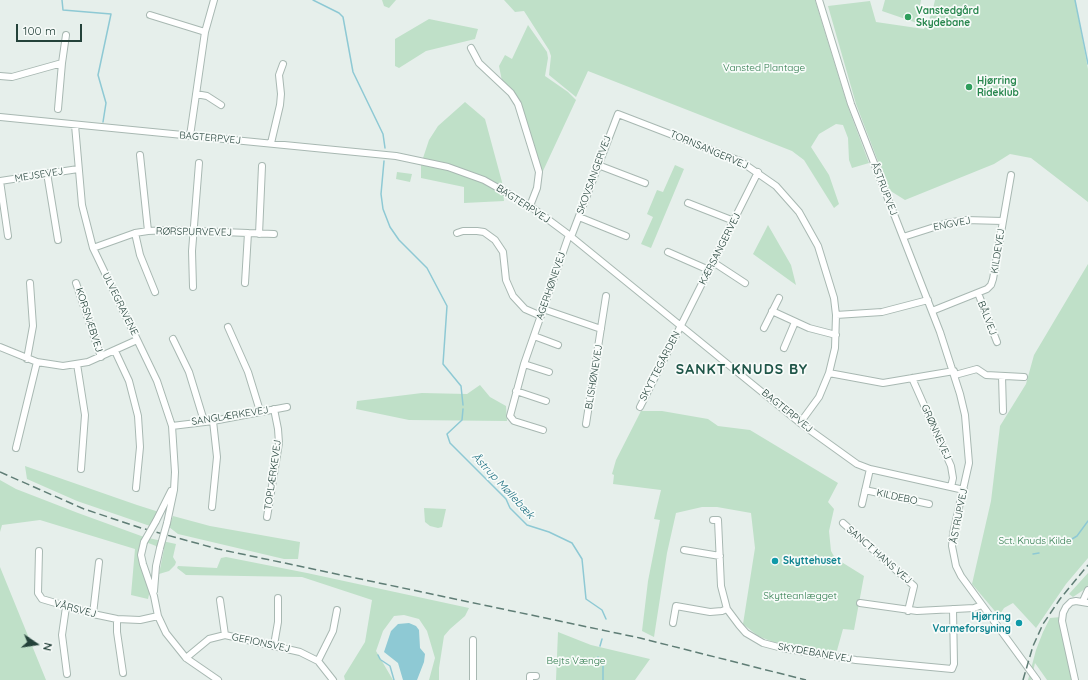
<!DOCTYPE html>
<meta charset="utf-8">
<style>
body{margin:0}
#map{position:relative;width:1088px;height:680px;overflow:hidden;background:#e6efeb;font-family:Quicksand,sans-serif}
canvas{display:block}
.north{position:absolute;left:16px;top:624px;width:40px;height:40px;-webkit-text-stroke:3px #f7fbf9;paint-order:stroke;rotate:103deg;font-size:11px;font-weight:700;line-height:16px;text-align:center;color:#24423a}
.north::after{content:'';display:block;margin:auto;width:14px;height:18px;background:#24423a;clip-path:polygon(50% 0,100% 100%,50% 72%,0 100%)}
.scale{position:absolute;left:16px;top:24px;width:66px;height:18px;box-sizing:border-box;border:2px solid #24423a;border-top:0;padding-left:5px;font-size:12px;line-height:14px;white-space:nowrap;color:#24423a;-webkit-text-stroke:3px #f7fbf9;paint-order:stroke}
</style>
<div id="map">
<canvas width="1088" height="680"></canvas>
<div class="north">N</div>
<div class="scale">100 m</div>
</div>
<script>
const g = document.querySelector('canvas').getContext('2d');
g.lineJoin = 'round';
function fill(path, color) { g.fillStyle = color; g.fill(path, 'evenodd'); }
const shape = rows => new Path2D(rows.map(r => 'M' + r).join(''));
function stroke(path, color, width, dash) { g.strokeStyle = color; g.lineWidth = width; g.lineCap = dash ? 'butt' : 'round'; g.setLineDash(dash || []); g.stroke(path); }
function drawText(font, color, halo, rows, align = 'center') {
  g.font = font + ' Quicksand,sans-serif'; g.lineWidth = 3.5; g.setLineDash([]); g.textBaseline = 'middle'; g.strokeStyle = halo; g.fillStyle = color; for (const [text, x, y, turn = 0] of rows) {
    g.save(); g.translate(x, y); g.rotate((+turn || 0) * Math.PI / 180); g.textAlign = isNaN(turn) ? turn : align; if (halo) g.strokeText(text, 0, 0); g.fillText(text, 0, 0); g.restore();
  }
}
fill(shape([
 [382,0,396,0,389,8,384,6],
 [504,0,815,0,848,107,869,163,852,168,849,160,848,138,843,125,836,124,819,134,811,147,829,175,839,204,834,208,804,160,792,151,588,71,576,97,549,75,551,56,549,50,524,11,515,12],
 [885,0,921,0,917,23,882,11],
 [935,0,1075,0,1088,69,1088,202,1031,158,1010,154,994,164,905,200,889,190,856,104,828,6,870,1,876,22,924,29,932,13],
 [429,19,478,29,475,39,426,51,399,68,395,66,395,39],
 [528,25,547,52,548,58,545,76,568,92,576,100,543,171,540,172,521,104,502,81,499,66,505,55,512,59],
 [465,102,485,119,502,182,504,201,464,203,464,187,421,178,421,164,429,140,438,126],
 [675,165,684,169,651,248,641,244,653,217,647,214,657,190,663,192],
 [397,172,412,174,410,182,396,179],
 [768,225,791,265,796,285,753,254],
 [1088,264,1088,558,1066,584,1036,628,1013,603,1004,608,999,616,972,584,991,501,1000,426,1026,384,1034,355],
 [480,385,490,397,506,406,507,421,409,420,356,409,357,401,422,393,467,394],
 [641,411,662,411,708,419,718,426,750,430,838,483,828,502,834,509,829,531,831,551,835,558,864,576,854,630,843,629,836,654,773,642,758,636,743,624,755,548,751,513,717,507,702,507,676,513,667,553,654,637,642,631,648,581,660,520,654,519,661,490,613,484,614,475,612,474,616,460],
 [25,466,137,505,159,512,150,526,77,501,27,479],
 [0,480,16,489,78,513,144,537,176,544,173,557,176,562,175,565,169,571,159,574,164,549,143,541,140,548,150,590,148,599,131,595,135,549,40,520,2,525,0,532],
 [424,508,446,509,442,527,438,528,430,526,425,522],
 [173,516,210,526,300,542,298,559,284,559,178,534,169,527],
 [226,557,307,573,469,608,465,616,450,629,444,636,439,668,439,680,429,680,435,658,427,631,419,619,404,615,394,616,383,631,376,651,393,680,345,680,344,676,365,642,372,600,302,577,186,575,177,568,178,566,217,568,221,558],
 [0,567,46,680,0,680],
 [1088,573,1088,585,1085,589,1073,597,1069,594],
 [1061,617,1074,680,1047,680,1035,663,1031,680,1028,680,1036,650,1043,632,1050,618],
 [558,632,591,645,650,659,635,680,556,680]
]), '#bfe0c8');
fill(shape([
 [409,623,416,626,419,630,420,648,425,654,424,662,417,680,403,680,398,663,384,652,391,631,398,624]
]), '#8ec9d4');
stroke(shape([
 [62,0,63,10,111,14,98,75,106,103,103,122],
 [313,0,339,13,343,17,353,72,383,134,385,148],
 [1075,0,1088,64],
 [384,161,381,194,383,209,390,227,399,240,427,268,447,306,443,364,461,386,463,405],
 [463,409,462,420,447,434,450,443,506,499,510,508,527,525,549,532,572,543,582,559,586,599,602,610,606,619],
 [1062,545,1077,536,1088,521],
 [1033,554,1039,553],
 [600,646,602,639],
 [378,655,380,659],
 [598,657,597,662,603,663,603,680],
 [381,660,390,666,394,680]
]), '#8ec9d4', 1.5);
const minor = shape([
 [819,0,851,104,940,332,960,394,965,415,969,463,953,534,952,546,956,566,961,576,1037,680],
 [150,15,205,32],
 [471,48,479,63,511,93,518,104,539,172,537,188,530,206],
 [0,76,12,77,62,63,66,35],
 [196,94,207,96,221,105],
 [58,109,62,63],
 [0,117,396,156,448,167,484,180,530,206,569,235,800,423,857,464,870,469,964,490],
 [75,125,82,205,93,248,157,381,172,426,175,472,174,490,167,523],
 [190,136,205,32,214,0],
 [271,143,280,105,281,94,279,75,283,64],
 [140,155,148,231],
 [598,165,645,183],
 [47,173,58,240],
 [0,181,78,169],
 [0,181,8,236],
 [688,203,734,221],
 [579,217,626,236],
 [135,233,140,255,155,292],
 [457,233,463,231,477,231,484,232,495,240,503,252,506,280,513,296,525,309,541,316],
 [259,234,262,166],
 [571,237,618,114,740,161,776,186,799,212,818,246,834,298,836,315,835,348,829,373,819,397,800,423],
 [903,237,947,223,965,220,1003,221],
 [93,248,135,233,148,231,170,230,274,234],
 [668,252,709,270],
 [713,262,745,283],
 [76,283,101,357],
 [245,283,248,233],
 [193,287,192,251,199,163],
 [978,293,997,342],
 [543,309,601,329],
 [772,311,809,328,836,335],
 [932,311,987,289,991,285,993,279,1011,175],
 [836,315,882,312,928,300],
 [228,327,248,372,260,411],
 [764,328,779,298],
 [534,336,558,345],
 [173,339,189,372,204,421],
 [0,347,37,362,63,366,88,362,137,340],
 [784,348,795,322],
 [115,351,129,381,138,416,140,447,136,488],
 [27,359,33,326,30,283],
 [77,364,85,415,81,469],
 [524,364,549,372],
 [829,373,883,383,954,371],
 [955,375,977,369,986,375,1024,377],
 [1002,376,1003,411],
 [912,378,951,466,953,478,951,487],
 [516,391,546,401],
 [640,407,758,172],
 [586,424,606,296],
 [172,426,213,421,287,407],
 [543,430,514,421,510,416,524,364,569,235],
 [16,448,37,362],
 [865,490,929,504],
 [862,504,870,469],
 [212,507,217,457,213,421],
 [267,517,279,443,278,429,274,409],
 [713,520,718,520,721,586,727,609,739,625,746,633,763,643,782,648,856,660,952,669,954,664,953,609],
 [156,521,171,491],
 [843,523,914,586,908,611],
 [144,542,141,555,143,564,154,596,158,616,166,633,186,658,218,680],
 [684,550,720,556],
 [39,551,38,593,42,599,93,614,117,619,140,620,158,616],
 [154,591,156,566,160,548],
 [220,600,225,635],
 [1083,601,1088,590],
 [860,603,917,611,974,608,982,605],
 [66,607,62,635,67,674],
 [93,614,99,562],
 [117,619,117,632,123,673],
 [673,623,676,606,710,612,722,611,727,609],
 [473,640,473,680],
 [274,645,278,622,278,598],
 [186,658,209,639,225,635,300,652,318,661,333,680],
 [318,661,333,631,337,610],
 [530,680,530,676,536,676],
 [1075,680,1062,621,1063,613,1066,607,1071,602,1076,601,1088,603]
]);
stroke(minor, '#a8b8b2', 8);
stroke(minor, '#fff', 6);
stroke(shape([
 [0,472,84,509,141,528,218,549,640,638,806,680],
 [1023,680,1033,646,1043,624,1060,599,1088,565]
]), '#5f7d75', 1.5, [8, 4]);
const minorBridge = shape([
 [144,542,156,521],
 [160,548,167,523]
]);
stroke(minorBridge, '#a8b8b2', 8, []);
stroke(minorBridge, '#fff', 6);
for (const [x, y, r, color] of [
 [908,17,4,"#2e9e5b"],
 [969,87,4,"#2e9e5b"],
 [775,561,4,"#0f9aa8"],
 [1019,623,4,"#0f9aa8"]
]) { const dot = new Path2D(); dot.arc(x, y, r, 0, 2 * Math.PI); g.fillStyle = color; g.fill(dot); stroke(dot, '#f7fbf9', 1.5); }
drawText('bold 10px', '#27864d', '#f7fbf9', [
 ["Vanstedgård",916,11],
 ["Skydebane",916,23],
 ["Hjørring",977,81],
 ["Rideklub",977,93]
], 'left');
drawText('10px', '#2d7a4b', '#f7fbf9', [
 ["Vansted Plantage",764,68],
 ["Sct. Knuds Kilde",1035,541],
 ["Skytteanlægget",800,596],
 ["Bejts Vænge",576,661]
]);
drawText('10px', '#24423a', '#f7fbf9', [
 ["BAGTERPVEJ",210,138,5],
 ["TORNSANGERVEJ",709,150,23],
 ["MEJSEVEJ",39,175,-9],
 ["SKOVSANGERVEJ",594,175,-70],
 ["ÅSTRUPVEJ",884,189,69],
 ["BAGTERPVEJ",523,204,33],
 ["ENGVEJ",952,224,-11],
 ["RØRSPURVEVEJ",194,232,1],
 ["KÆRSANGERVEJ",720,249,-63],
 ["KILDEVEJ",998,251,-81],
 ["AGERHØNEVEJ",551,286,-71],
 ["ULVEGRAVENE",120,304,64],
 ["BÅLVEJ",987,318,69],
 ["KORSNÆBVEJ",89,320,72],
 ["SKYTTEGÅRDEN",660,366,-63],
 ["BLISHØNEVEJ",594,377,-81],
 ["BAGTERPVEJ",787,411,39],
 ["SANGLÆRKEVEJ",230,416,-9],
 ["GRØNNEVEJ",936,432,66],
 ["TOPLÆRKEVEJ",273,475,-82],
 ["KILDEBO",897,497,12],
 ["ÅSTRUPVEJ",959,516,-79],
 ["SANCT HANS VEJ",879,555,41],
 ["VÅRSVEJ",75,609,15],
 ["GEFIONSVEJ",261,643,12],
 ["SKYDEBANEVEJ",815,653,10]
]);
drawText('bold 10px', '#0d838f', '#f7fbf9', [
 ["Skyttehuset",783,561],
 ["Hjørring",1011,617,"right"],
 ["Varmeforsyning",1011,629,"right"]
], 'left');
drawText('italic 11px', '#1c6f80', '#f7fbf9', [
 ["Åstrup Møllebæk",503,486,47]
]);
g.letterSpacing = '1px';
drawText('bold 14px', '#1f5548', '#f7fbf9', [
 ["SANKT KNUDS BY",742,370]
]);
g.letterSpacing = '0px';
</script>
